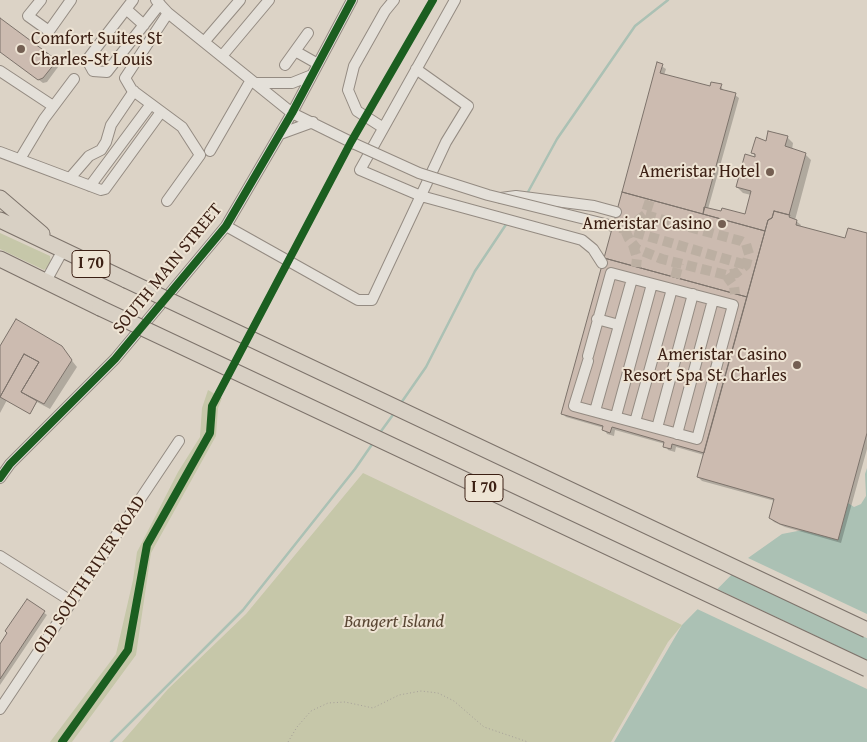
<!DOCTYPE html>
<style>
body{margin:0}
canvas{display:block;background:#dcd3c6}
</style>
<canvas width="867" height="742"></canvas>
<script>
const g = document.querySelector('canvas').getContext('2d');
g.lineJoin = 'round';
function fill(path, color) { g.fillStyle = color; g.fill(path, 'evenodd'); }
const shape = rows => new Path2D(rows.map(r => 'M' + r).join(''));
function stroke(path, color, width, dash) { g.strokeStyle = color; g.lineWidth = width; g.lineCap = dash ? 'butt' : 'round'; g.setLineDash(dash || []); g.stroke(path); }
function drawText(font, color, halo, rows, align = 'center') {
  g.font = font + ' "Gentium Book Plus",serif'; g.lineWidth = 4; g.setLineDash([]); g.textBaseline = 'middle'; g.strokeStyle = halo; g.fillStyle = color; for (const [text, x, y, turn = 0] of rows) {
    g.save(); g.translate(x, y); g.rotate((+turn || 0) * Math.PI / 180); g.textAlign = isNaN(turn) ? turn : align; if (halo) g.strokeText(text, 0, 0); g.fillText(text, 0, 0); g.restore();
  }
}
fill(shape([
 [0,233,50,256,51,264,44,270,0,249],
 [208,390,222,398,218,408,216,436,151,553,136,655,72,742,50,742,116,654,133,580,137,552,178,472,200,437,202,408],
 [363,473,682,625,668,642,611,742,122,742,168,689,246,614]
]), '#c6c7a9');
fill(shape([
 [867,468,867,742,614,742,682,625,748,558,782,534,803,530,848,503,854,507,861,504,866,496,865,474]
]), '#abc1b4');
fill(shape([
 [746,557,867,614,867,638,730,573],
 [715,588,867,660,867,689,695,608]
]), '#dcd3c6');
fill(shape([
 [0,19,57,62,58,67,47,82,43,83,0,51],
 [658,64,666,69,664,75,710,88,721,86,724,92,735,95,739,98,708,209,746,216,751,195,743,193,737,187,756,158,753,153,766,143,787,137,793,143,792,150,805,154,811,160,795,220,801,225,800,227,846,240,867,235,867,449,841,543,785,527,774,522,770,518,775,501,702,481,698,477,704,455,676,447,675,452,668,450,665,444,615,430,614,436,607,434,604,428,566,417,562,413],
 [61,347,77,367,50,409,37,402,30,414,7,400,0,413,0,348],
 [27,600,47,615,0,685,0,646]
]), '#0003');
stroke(shape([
 [528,192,557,139,635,26,668,0],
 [401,403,426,367,475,271,507,223],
 [379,434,395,412],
 [111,742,243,610,355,469,373,443]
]), '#abc1b4', 2.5);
const building = shape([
 [0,18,54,58,53,60,55,63,43,78,38,80,0,52,0,18],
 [657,62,663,64,660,73,710,86,711,82,722,84,720,89,736,93,703,214,622,192,657,62],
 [768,131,788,136,785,146,806,153,789,215,774,211,772,218,768,220,765,231,703,214,704,207,721,211,722,208,745,214,751,191,736,187,745,154,755,157,755,154,751,153,756,137,766,141,768,131],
 [622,192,765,231,747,297,604,258,622,192],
 [774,211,790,215,789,217,797,220,796,225,845,238,848,228,867,233,867,433,838,540,780,524,769,518,774,499,697,477,768,220,772,218,774,211],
 [604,258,747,297,704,453,672,444,671,449,663,447,664,442,612,427,610,433,602,430,603,426,561,414,604,258],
 [16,319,62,346,72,360,44,404,21,392,39,362,24,354,0,397,0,346,16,319],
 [24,354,39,362,21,392,37,401,30,414,0,397,24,354],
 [27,599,45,611,0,679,0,644,7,633,5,631,27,599]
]);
fill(building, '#ccbbb0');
stroke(building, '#7d736b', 1);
stroke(shape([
 [620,228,746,265],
 [625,230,629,239,637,249,662,259,726,275,736,273,746,265,749,254,746,244,741,241,645,215],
 [625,230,645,215,650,200],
 [633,245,637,258,636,267],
 [726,275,734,286,735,294],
 [675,278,679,263]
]), '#bcafa2', 10, [10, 5]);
const minor = shape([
 [41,0,28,16,49,31,71,0],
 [133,0,87,60,93,71,107,72,160,4],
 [156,0,168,13,292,113,355,144],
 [455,0,360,170,421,196,582,240,593,249,602,263],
 [126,9,144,25],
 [204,42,240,0],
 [295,51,318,64],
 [222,56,269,0],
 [285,65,308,33],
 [0,71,53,106],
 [255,83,292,83,312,75],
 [382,127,357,111,348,90,354,66,385,11,394,0],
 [280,134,313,122],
 [210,151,251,80],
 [0,152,101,190,105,189,161,112],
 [20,159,44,119,74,79],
 [70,178,89,156,101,150,106,142,111,125,134,91],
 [90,186,151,104],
 [501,198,516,196,594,206,616,212],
 [167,201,200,155,182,127,132,90,125,78,168,13],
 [226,226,358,300,372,300,446,142,468,106,416,69],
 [46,281,63,250],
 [597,319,619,325],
 [588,361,574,406,697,439,733,305,611,273,588,356],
 [595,411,632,279],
 [616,416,652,284],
 [635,422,672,289],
 [657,428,693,294],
 [677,434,713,300],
 [0,478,10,464,115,359,226,226,292,113,352,0],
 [0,556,71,601],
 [0,709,179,441]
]);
const highway = shape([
 [0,198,42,234],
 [0,220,126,280],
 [0,259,100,308]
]);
stroke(minor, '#948b82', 12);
stroke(highway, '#7d736b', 17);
stroke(shape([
 [288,742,297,727,311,711,328,703,345,702,373,708,399,695,421,691,438,693,454,701,484,727,528,742]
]), '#a6a099', 1, [1, 2.5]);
stroke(minor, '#e4e0d9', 10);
stroke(highway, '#d8d0c4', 15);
const minorBridge = shape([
 [355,144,419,173,488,195,613,226]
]);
const highwayBridge = shape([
 [126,280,867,630],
 [100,308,867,669]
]);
stroke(minorBridge, '#948b82', 12, []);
stroke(highwayBridge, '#7d736b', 17, []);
stroke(minorBridge, '#e4e0d9', 10);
stroke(highwayBridge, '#d8d0c4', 15);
stroke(shape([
 [0,478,10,464,115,359,226,226,292,113,352,0],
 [62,742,128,650,147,545,210,433,212,406,351,142,433,0]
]), '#1b5e20', 8);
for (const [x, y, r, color] of [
 [21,49,5,"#745f52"],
 [770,172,5,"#745f52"],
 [722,224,5,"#745f52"],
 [797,365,5,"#745f52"]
]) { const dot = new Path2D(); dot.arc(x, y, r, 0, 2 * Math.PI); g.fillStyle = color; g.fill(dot); stroke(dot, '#eee4d4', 2); }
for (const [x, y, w] of [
 [91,264,38],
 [484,488,38]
]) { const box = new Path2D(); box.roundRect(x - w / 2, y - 13.5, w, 27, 4); g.fillStyle = '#eee4d4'; g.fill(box); stroke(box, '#3c2014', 1); }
drawText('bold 16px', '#3c2014', null, [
 ["I 70",91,264],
 ["I 70",484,488]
]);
drawText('18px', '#3c2014', '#eee4d4', [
 ["Comfort Suites St",31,39,"left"],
 ["Charles-St Louis",31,60,"left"],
 ["Ameristar Hotel",760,172],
 ["Ameristar Casino",712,224],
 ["Ameristar Casino",787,355],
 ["Resort Spa St. Charles",787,376]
], 'right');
drawText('18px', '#3c2014', '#eee4d4', [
 ["SOUTH MAIN STREET",168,269,-51],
 ["OLD SOUTH RIVER ROAD",90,575,-56]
]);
drawText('italic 18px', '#5a4734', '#eee4d4', [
 ["Bangert Island",394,622]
]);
</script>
